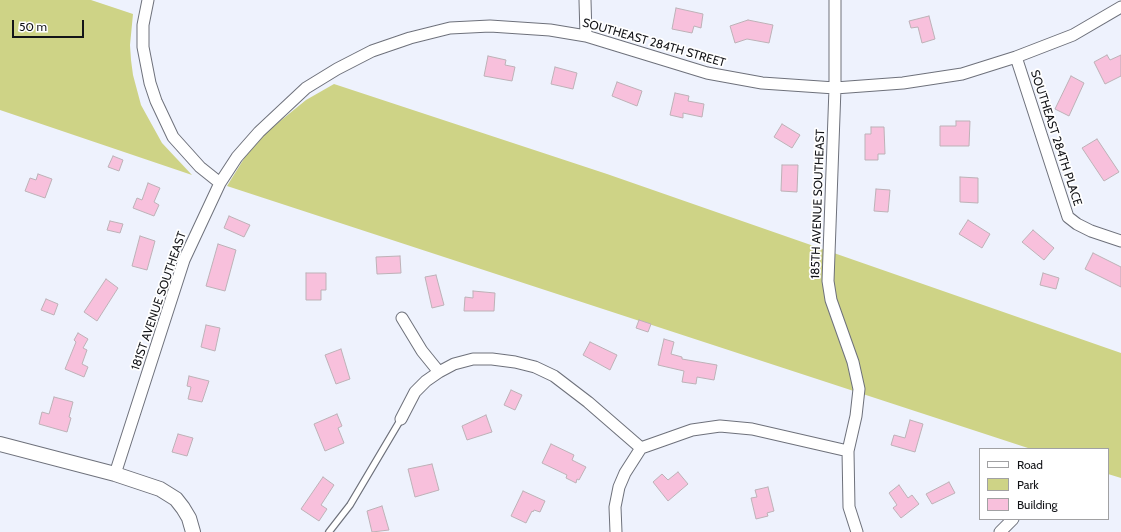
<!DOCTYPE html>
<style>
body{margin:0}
#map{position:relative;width:1121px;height:532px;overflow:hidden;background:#eef2fd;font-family:Cabin,sans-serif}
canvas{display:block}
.legend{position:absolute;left:979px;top:448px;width:130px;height:72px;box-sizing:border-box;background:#fff;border:1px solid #a1a1a3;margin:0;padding:5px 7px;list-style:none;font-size:12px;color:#131418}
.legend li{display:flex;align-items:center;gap:8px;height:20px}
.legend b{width:20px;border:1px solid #a1a1a3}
.scale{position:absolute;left:12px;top:20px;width:72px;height:18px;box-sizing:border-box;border:2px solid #131418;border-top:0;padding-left:5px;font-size:12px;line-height:14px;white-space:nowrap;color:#131418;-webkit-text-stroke:3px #fff;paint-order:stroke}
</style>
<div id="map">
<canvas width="1121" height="532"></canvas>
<ul class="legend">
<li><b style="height:5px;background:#fff"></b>Road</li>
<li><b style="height:11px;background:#ced386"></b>Park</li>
<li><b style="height:11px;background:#f8c0dc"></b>Building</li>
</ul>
<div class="scale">50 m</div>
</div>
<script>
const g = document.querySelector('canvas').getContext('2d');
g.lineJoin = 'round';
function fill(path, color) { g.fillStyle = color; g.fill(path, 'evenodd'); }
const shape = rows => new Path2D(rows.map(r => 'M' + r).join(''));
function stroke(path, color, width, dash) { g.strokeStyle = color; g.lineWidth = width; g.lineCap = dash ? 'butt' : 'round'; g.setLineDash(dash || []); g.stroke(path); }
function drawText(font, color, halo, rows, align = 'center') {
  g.font = font + ' Cabin,sans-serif'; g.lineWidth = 3.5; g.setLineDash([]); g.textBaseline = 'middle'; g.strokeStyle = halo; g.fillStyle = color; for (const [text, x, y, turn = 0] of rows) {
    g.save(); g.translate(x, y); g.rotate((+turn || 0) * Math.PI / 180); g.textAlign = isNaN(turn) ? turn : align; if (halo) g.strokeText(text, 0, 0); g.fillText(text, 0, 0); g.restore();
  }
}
fill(shape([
 [0,0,91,0,133,14,130,45,131,60,133,75,141,105,162,143,192,175,0,110],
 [334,84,607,174,1121,353,1121,478,1108,474,1108,449,1031,449,227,186,245,157,268,131,306,100]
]), '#ced386');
const building = shape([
 [676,8,703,14,701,28,694,26,692,33,672,29,676,8],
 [929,16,935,39,922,43,918,27,911,28,909,21,929,16],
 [748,20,773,25,769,43,747,39,735,43,730,26,748,20],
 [1107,55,1110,60,1121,55,1121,76,1105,84,1094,62,1107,55],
 [488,56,506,60,505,65,515,67,512,81,484,76,488,56],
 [555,67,577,73,573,89,551,84,555,67],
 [1071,76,1084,83,1069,116,1055,109,1071,76],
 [617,82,642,91,637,106,612,96,617,82],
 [675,93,689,96,688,101,704,104,702,117,683,113,683,118,670,115,675,93],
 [956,121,970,121,969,146,940,146,940,126,956,126,956,121],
 [782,124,800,135,792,148,774,137,782,124],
 [871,127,884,127,885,154,878,154,878,160,865,160,865,134,871,134,871,127],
 [1097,139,1119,172,1104,181,1082,148,1097,139],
 [113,156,123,160,119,171,108,167,113,156],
 [782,165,798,165,797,192,781,191,782,165],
 [38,174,52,179,45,198,25,191,30,178,36,180,38,174],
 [960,177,978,178,978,203,960,202,960,177],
 [148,183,160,188,154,202,159,205,154,216,133,208,137,198,142,200,148,183],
 [876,189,890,190,888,212,874,211,876,189],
 [229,216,250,225,244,237,224,228,229,216],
 [968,220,990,234,982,248,959,234,968,220],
 [110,221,123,224,120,233,107,230,110,221],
 [1033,230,1054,248,1044,260,1022,242,1033,230],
 [140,236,155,241,147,270,132,266,140,236],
 [218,244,236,250,225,291,206,286,218,244],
 [1093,253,1121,267,1121,287,1085,269,1093,253],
 [400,256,401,273,377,274,376,257,400,256],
 [306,273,326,273,326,290,321,290,321,300,306,300,306,273],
 [1043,273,1059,278,1056,289,1040,285,1043,273],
 [436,275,444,305,432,308,425,277,436,275],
 [106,279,118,288,97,321,84,312,106,279],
 [473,291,495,293,494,311,464,311,465,297,473,298,473,291],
 [46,299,58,304,54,315,41,310,46,299],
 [639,320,651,324,648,332,636,328,639,320],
 [206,325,220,328,215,351,201,347,206,325],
 [78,333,88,339,83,348,87,350,82,364,88,367,84,377,65,369,76,342,74,340,78,333],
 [664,339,674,342,671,354,682,357,682,359,717,365,714,380,697,377,696,384,682,382,684,371,658,365,664,339],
 [590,342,617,355,610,370,583,355,590,342],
 [341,349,350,379,336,384,325,355,341,349],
 [189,376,209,381,202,402,188,399,191,387,187,386,189,376],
 [511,390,522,395,515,410,504,405,511,390],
 [54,397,73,402,69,417,71,418,67,432,39,424,42,412,49,414,54,397],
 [337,414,342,426,338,428,344,443,325,451,314,424,337,414],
 [486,415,492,432,467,440,462,426,486,415],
 [910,420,923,424,915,452,891,445,894,435,905,438,910,420],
 [178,434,193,438,187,456,172,452,178,434],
 [551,444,574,455,572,460,586,467,579,480,577,479,576,483,566,478,567,475,542,463,551,444],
 [432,464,439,490,415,497,408,469,432,464],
 [678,472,688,484,668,501,653,482,662,474,668,480,678,472],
 [323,477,334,485,321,505,327,509,319,521,301,509,323,477],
 [949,482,955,493,932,504,926,494,949,482],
 [899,485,908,498,912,495,919,504,901,518,893,508,897,505,889,493,899,485],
 [768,487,774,511,767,513,768,516,756,519,751,498,757,497,755,490,768,487],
 [523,491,545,501,540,512,534,510,533,512,532,511,526,523,511,516,523,491],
 [382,506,389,530,372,532,367,511,382,506]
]);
fill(building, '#f8c0dc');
stroke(building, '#bdb1b7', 1);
const service = shape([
 [329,532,350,505,401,419]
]);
const minor = shape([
 [148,0,143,25,143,47,150,83,156,101,173,137,200,167,220,183],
 [585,0,586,36],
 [835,0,835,88,828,281,831,300,853,362,859,389,856,416,848,451,849,507,857,532],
 [1016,57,1068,217,1077,224,1091,231,1121,241],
 [402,318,422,351,439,372],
 [401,419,415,392,426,381,439,372,454,364,473,359,492,359,515,362,535,367,554,376,588,402,641,448,692,430,720,426,752,429,848,451],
 [115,474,184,260,220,183,237,157,259,132,306,88,337,69,372,51,410,38,450,28,490,26,550,30,586,36,707,73,762,83,835,88,903,83,962,74,1016,57,1073,35,1121,7],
 [616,532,615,507,619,487,625,473,641,448],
 [1000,532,1013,519]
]);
const tertiary = shape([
 [0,444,115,474,160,489,176,499,183,508,189,518,193,532]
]);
stroke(service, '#6e717b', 8);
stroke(minor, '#6e717b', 13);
stroke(tertiary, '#6e717b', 16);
stroke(service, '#fff', 5.5);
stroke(minor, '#fff', 11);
stroke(tertiary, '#fff', 14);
drawText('12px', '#131418', '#fff', [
 ["SOUTHEAST 284TH STREET",654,43,16],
 ["SOUTHEAST 284TH PLACE",1056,138,72],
 ["185TH AVENUE SOUTHEAST",818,204,-88],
 ["181ST AVENUE SOUTHEAST",159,301,-71]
]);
</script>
